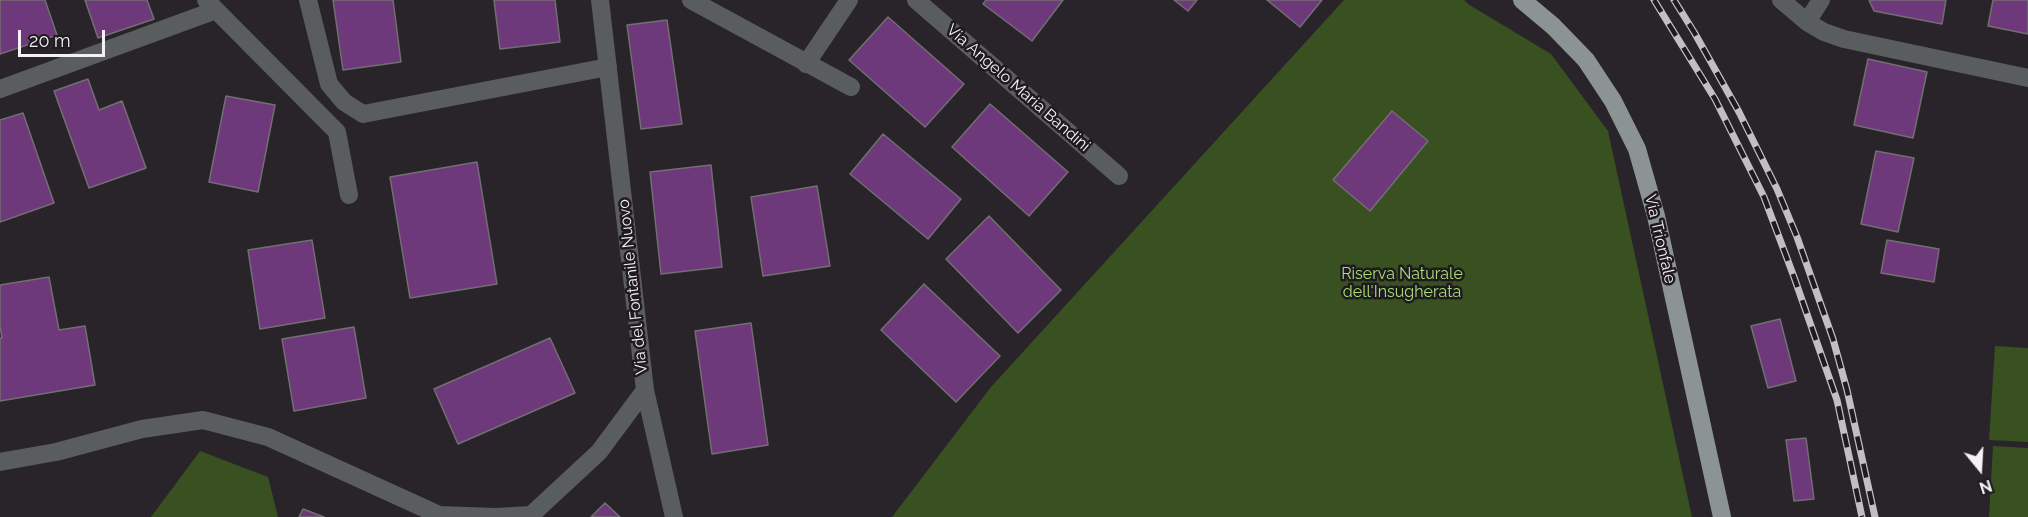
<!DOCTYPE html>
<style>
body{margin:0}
#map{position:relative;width:2028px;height:517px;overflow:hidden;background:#282429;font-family:Raleway,sans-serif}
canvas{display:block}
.north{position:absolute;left:1950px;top:439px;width:60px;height:60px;-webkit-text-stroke:4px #1e1a1f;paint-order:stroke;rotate:162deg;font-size:16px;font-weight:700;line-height:24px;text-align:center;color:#f4f1f4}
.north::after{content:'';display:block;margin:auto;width:21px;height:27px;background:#f4f1f4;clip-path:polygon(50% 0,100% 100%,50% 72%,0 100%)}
.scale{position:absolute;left:18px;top:30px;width:87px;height:27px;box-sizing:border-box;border:3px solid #f4f1f4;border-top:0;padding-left:8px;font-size:18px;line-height:21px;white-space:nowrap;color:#f4f1f4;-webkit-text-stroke:4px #1e1a1f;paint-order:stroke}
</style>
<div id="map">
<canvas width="2028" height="517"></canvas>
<div class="north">N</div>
<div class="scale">20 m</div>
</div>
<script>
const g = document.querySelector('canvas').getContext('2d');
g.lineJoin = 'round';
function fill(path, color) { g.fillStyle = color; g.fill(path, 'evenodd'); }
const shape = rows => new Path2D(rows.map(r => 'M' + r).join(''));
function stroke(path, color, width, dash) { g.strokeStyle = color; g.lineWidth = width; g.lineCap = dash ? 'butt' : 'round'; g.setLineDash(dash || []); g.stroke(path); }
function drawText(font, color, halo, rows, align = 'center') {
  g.font = font + ' Raleway,sans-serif'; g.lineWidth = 5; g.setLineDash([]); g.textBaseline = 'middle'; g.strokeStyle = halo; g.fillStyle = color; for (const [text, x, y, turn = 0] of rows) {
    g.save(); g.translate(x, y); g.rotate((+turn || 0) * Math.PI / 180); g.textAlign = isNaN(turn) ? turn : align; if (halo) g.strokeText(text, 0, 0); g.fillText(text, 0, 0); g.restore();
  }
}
fill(shape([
 [1344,0,1464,0,1468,4,1551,54,1608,131,1692,517,892,517,991,387],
 [1995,346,2028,348,2028,442,1989,440],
 [1993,446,2028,448,2028,517,1989,517],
 [200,451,268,477,278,517,151,517]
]), '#395021');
const building = shape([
 [0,0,45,0,57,35,0,54,0,0],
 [85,0,147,0,154,19,98,38,85,0],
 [333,0,393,0,401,62,343,70,333,0],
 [494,0,555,0,560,42,500,49,494,0],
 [986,0,1063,0,1032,41,983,4,986,0],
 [1174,0,1197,0,1188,11,1174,0],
 [1267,0,1322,0,1300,27,1267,0],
 [1869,0,1946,0,1942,24,1874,11,1869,0],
 [1993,0,2028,0,2028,34,1988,26,1993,0],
 [888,17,964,84,925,127,849,60,888,17],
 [667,20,682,124,641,129,627,25,667,20],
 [1868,59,1927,72,1913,138,1854,125,1868,59],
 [88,79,99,110,122,101,146,168,89,188,54,91,88,79],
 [226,96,275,105,258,192,209,182,226,96],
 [990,104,1068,172,1029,216,952,147,990,104],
 [1392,111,1428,141,1370,211,1333,180,1392,111],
 [23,113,54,203,0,222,0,120,23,113],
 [883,134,961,199,928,239,850,174,883,134],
 [1876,151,1914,158,1898,232,1861,224,1876,151],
 [477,162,497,284,410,298,390,177,477,162],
 [711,165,722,267,661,274,650,172,711,165],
 [817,186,830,266,763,276,751,197,817,186],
 [989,216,1061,290,1018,333,946,259,989,216],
 [312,240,325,318,260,329,248,250,312,240],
 [1887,240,1939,249,1934,282,1881,273,1887,240],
 [49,277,59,330,85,326,95,385,0,401,0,338,2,338,0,325,0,285,49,277],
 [924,284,1000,356,956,402,881,330,924,284],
 [1780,319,1796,381,1768,388,1751,326,1780,319],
 [751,323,768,445,712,454,695,331,751,323],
 [354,327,366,398,294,411,282,339,354,327],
 [550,338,575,393,458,444,434,389,550,338],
 [1806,438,1814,499,1794,501,1786,440,1806,438],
 [605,503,620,517,591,517,605,503],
 [303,509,324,517,299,517,303,509]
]);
fill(building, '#6e397a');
stroke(building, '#736e73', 1.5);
stroke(shape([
 [206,0,337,132,349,195],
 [308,0,329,84,344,102,363,114,608,67],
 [691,0,851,87],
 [916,0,1119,176],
 [1781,0,1807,22,1824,32,1844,39,2028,78],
 [1807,22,1821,0],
 [806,64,849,0],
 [0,89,216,10],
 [645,390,674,517],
 [0,462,56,452,142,429,203,420,268,437,439,515,495,517,531,515,599,452,645,390,600,0]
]), '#595d5d', 18);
stroke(shape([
 [1522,0,1553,26,1586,60,1613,101,1637,149,1656,216,1722,517]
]), '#8c9493', 18);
const rail = shape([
 [1654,0,1715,99,1764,197,1794,277,1837,400,1862,517],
 [1674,0,1694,32,1739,112,1777,189,1797,237,1833,339,1847,390,1875,517]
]);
stroke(rail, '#c2bfc2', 7);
stroke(rail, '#1e1a1f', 4.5, [14]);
drawText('16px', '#f4f1f4', '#1e1a1f', [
 ["Via Angelo Maria Bandini",1018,88,41],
 ["Via Trionfale",1660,239,77],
 ["Via del Fontanile Nuovo",633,287,-96]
]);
drawText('16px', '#a8de73', '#1e1a1f', [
 ["Riserva Naturale",1402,274],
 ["dell'Insugherata",1402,292]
]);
</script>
